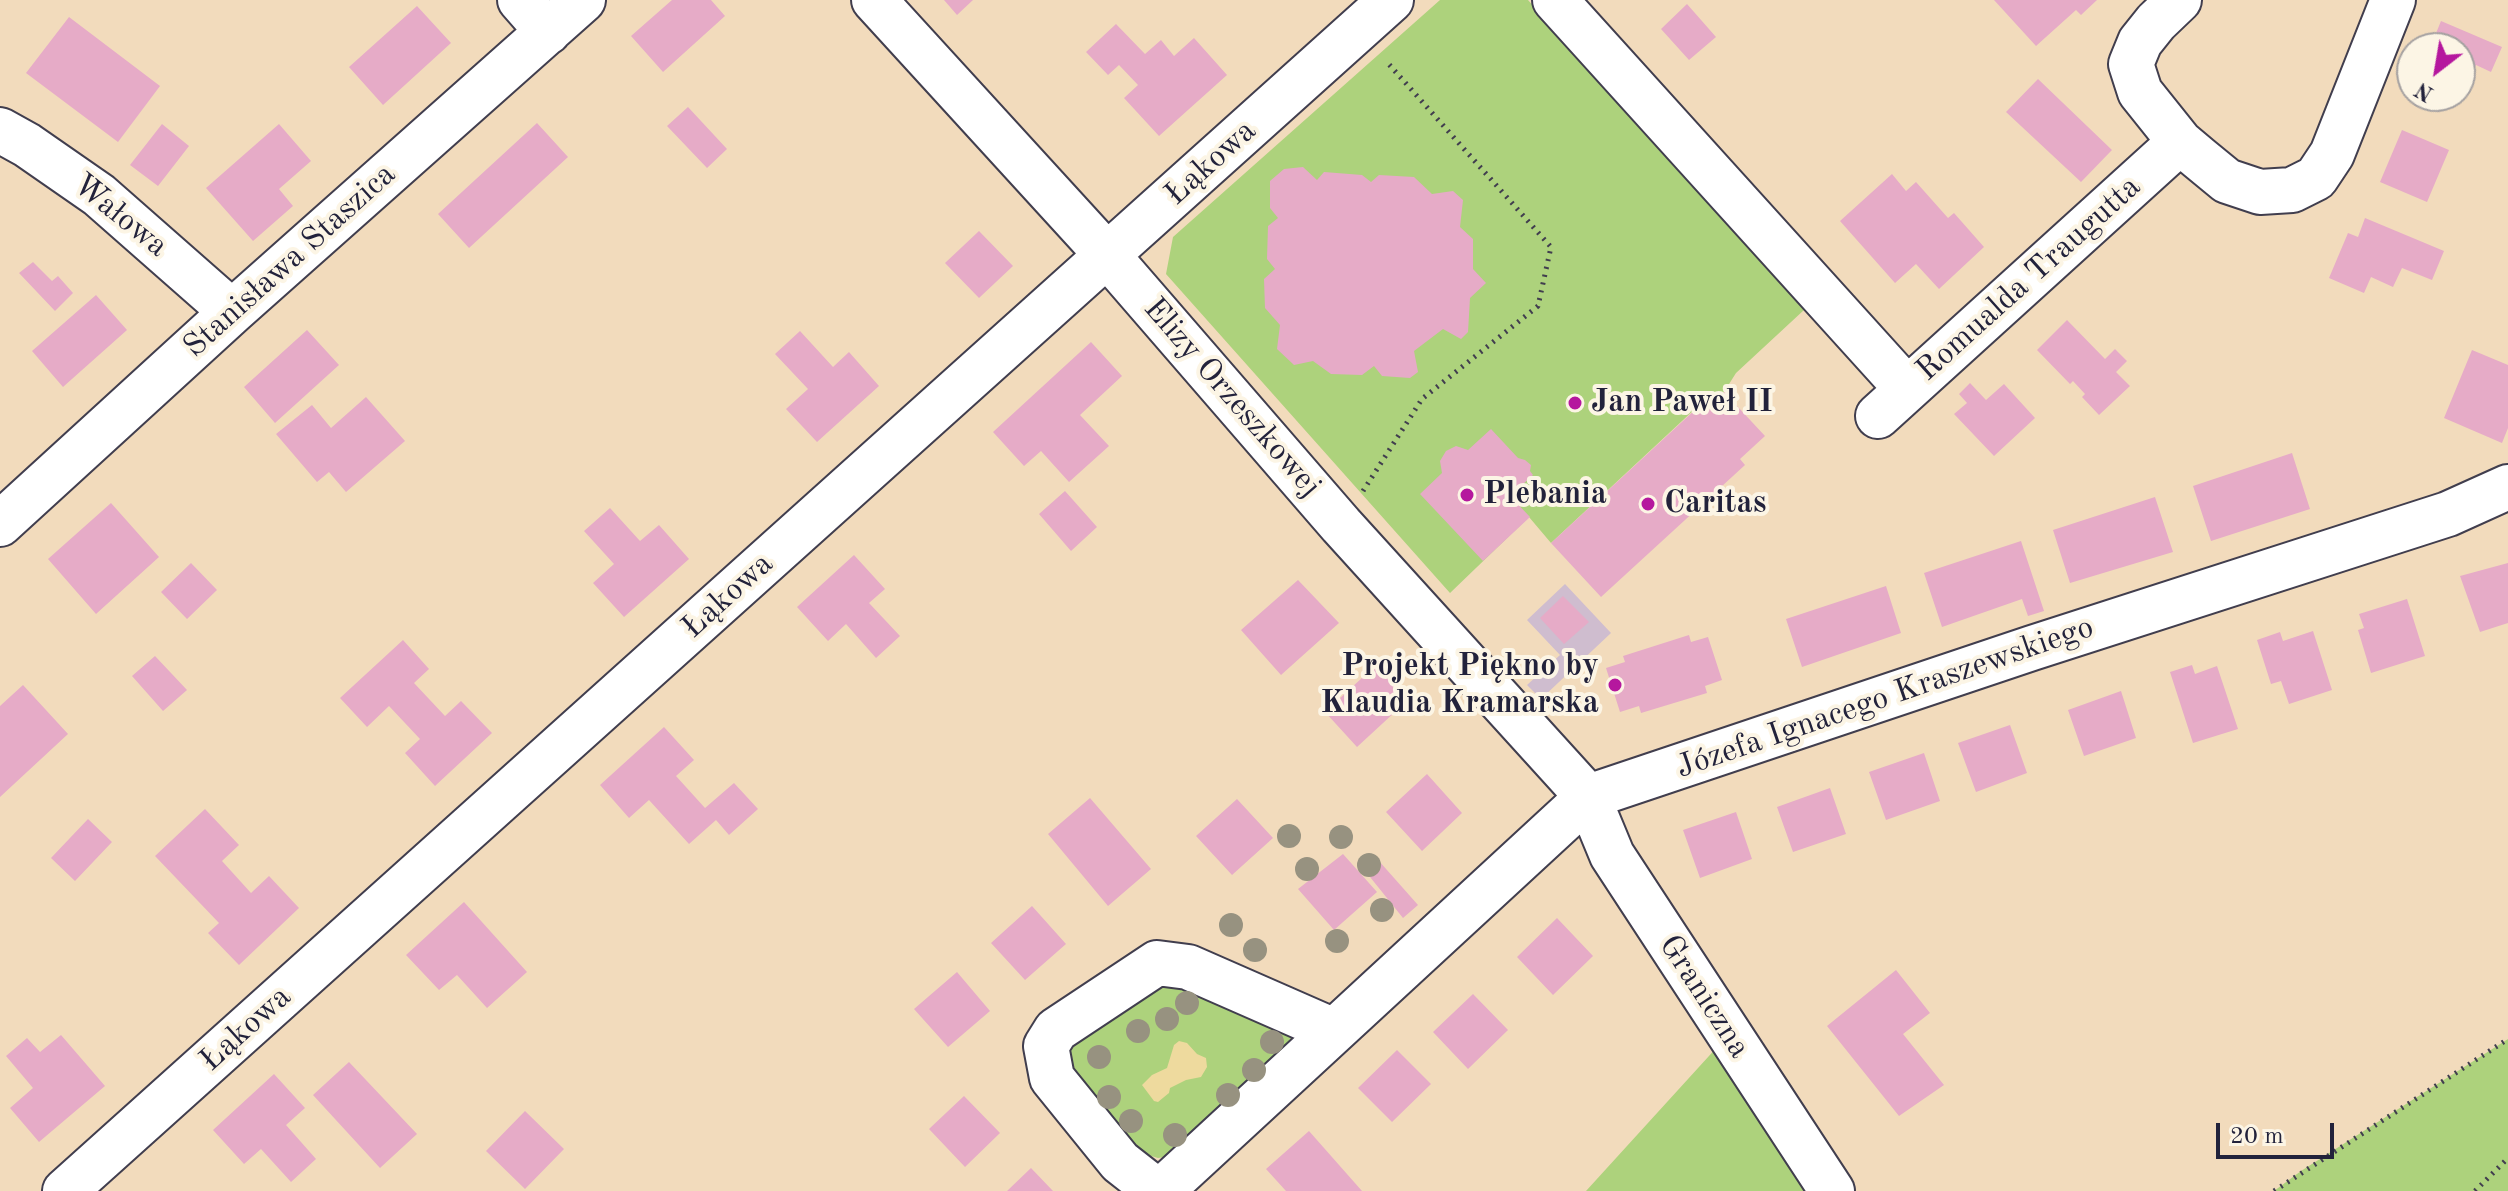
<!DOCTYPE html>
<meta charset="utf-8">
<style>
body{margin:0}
#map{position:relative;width:2508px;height:1191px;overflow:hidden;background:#f2dbbc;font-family:"Old Standard TT",serif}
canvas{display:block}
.north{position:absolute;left:2396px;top:32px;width:80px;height:80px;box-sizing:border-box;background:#fcf5e5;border:2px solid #a5a1a1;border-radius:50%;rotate:211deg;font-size:22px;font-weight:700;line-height:32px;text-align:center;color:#22223b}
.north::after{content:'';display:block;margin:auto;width:28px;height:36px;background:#b5179e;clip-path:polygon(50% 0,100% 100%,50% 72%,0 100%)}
.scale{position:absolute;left:2216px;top:1123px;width:118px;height:36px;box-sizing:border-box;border:4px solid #22223b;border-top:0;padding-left:10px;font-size:24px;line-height:28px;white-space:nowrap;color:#22223b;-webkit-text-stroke:6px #fcf5e5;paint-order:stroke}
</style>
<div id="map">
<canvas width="2508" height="1191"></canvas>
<div class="north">N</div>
<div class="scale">20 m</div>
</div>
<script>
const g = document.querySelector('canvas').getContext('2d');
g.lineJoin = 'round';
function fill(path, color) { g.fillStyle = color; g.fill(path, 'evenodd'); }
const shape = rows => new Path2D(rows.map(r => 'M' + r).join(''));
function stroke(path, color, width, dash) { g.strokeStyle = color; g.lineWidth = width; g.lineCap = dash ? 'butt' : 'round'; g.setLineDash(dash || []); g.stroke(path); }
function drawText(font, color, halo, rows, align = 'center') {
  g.font = font + ' "Old Standard TT",serif'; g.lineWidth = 8; g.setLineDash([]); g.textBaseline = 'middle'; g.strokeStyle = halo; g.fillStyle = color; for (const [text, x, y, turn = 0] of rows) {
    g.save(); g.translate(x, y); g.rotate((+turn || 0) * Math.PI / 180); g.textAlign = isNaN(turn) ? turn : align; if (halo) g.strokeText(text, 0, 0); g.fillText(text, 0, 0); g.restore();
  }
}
fill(shape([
 [1565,584,1611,633,1541,699,1527,685,1560,655,1527,620]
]), '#cfbdcf');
fill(shape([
 [1440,0,1528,0,1804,310,1736,373,1724,392,1702,413,1696,408,1551,543,1529,517,1450,593,1166,274,1173,237],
 [1163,979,1286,1026,1296,1039,1171,1156,1158,1158,1138,1152,1071,1078,1066,1049],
 [1729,1034,1832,1191,1586,1191],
 [2508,1039,2508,1191,2274,1191,2301,1171]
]), '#add27c');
fill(shape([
 [1179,1041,1187,1043,1197,1054,1206,1058,1207,1067,1201,1077,1186,1080,1170,1088,1169,1093,1158,1102,1154,1101,1142,1085,1152,1075,1167,1068,1174,1045]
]), '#eeda9e');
fill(shape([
 [672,0,711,0,725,16,663,72,631,36],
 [944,0,973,0,957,15],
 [1994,0,2097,0,2081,15,2076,10,2036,46],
 [1687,4,1716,37,1689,60,1661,29],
 [417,6,451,43,383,105,349,67],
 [69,17,160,86,118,142,26,73],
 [2441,21,2502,47,2491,72,2476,65,2466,89,2460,86,2460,48,2430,48],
 [1116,24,1145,54,1161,40,1174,56,1194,38,1227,75,1159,136,1124,98,1138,85,1119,65,1108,75,1086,52],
 [2038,79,2112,150,2081,182,2006,112],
 [688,107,727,149,707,168,667,126],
 [537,123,568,157,469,248,438,214],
 [162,124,189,146,158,186,130,165],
 [279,124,311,161,279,189,293,206,253,241,206,188],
 [2402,130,2449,150,2427,202,2380,182],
 [1303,167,1317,180,1324,172,1362,175,1371,182,1379,175,1414,177,1432,194,1453,191,1463,200,1460,227,1473,239,1473,269,1486,283,1470,298,1468,332,1461,339,1443,329,1414,351,1418,372,1410,378,1382,376,1374,366,1362,375,1331,374,1313,361,1294,365,1277,349,1280,325,1265,308,1264,279,1275,269,1267,259,1268,226,1278,218,1270,208,1270,181,1284,169],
 [1892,174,1906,191,1916,182,1948,218,1954,213,1984,247,1939,289,1916,264,1895,283,1840,221],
 [2365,218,2444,251,2432,280,2402,268,2393,287,2371,277,2364,293,2329,278,2348,233,2358,237],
 [979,231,1013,266,979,298,945,263],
 [33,262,52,281,58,276,73,293,55,311,19,273],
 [96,295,127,330,63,387,32,351],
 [2067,320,2105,359,2115,349,2127,361,2116,372,2130,386,2099,415,2082,397,2085,394,2073,381,2070,384,2037,350],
 [307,330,339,365,275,423,244,387],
 [800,331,833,367,849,352,879,386,817,442,786,409,808,389,775,354],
 [1091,342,1122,376,1080,415,1109,446,1069,482,1041,451,1024,466,993,432],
 [2472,350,2508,365,2508,428,2502,443,2444,418],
 [1970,383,1986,400,2004,384,2035,418,1994,456,1954,414,1967,403,1959,394],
 [1724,392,1765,436,1740,459,1745,465,1601,597,1551,543,1697,408,1702,413],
 [366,397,405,441,346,492,329,472,317,482,276,434,312,405,331,428],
 [1491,429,1518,458,1525,460,1531,465,1530,471,1533,475,1510,496,1530,517,1483,561,1420,494,1442,473,1440,461,1446,451,1456,446,1468,450],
 [2292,453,2310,509,2211,541,2193,486],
 [1065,491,1097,527,1071,551,1039,514],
 [2155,497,2173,552,2070,583,2053,530],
 [111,503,159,557,96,614,48,559],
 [610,508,640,541,659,525,689,559,624,617,593,583,614,564,584,531],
 [2021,541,2044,611,2028,616,2022,599,1942,627,1924,573],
 [854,555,885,589,869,603,900,636,876,658,846,624,828,641,797,607],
 [191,563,217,590,187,619,161,592],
 [2508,563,2508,623,2480,632,2460,576],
 [1298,580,1339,623,1281,675,1241,630],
 [1886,586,1901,633,1802,667,1786,619],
 [1563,596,1589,622,1564,644,1540,618],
 [2407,599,2425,656,2371,673,2358,630,2364,628,2359,614],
 [2313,631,2332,690,2289,704,2281,681,2271,684,2257,640,2280,632,2283,641],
 [1689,635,1691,642,1708,637,1722,680,1705,686,1707,693,1641,713,1639,706,1620,712,1606,668,1625,662,1623,656],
 [403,640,429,669,414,683,445,716,461,701,492,733,435,786,405,753,420,739,389,706,367,727,340,698],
 [155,656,187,690,163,711,132,676],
 [1376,665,1408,700,1357,747,1325,712],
 [2192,665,2195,674,2217,666,2238,729,2193,743,2170,672],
 [23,685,68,734,0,797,0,706],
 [2121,691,2136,738,2084,756,2068,710],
 [2010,725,2027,773,1976,792,1958,743],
 [664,727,694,760,676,776,705,808,734,783,758,809,729,835,716,820,689,844,649,800,629,818,600,785],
 [1924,753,1940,801,1886,820,1869,772],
 [1427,774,1462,813,1422,851,1386,812],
 [1830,788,1846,834,1793,852,1777,807],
 [1090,798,1151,869,1108,906,1048,834],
 [1237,799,1273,838,1232,875,1196,836],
 [205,809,239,845,222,861,251,893,269,876,299,908,239,965,208,933,219,923,155,856],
 [1736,812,1752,859,1700,878,1683,830],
 [88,819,112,842,75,881,51,858],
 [1343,854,1377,892,1334,930,1298,889],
 [1379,861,1418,905,1403,918,1366,872],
 [464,902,527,972,487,1008,457,975,439,990,406,955],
 [1032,906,1066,944,1025,980,991,943],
 [1557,918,1593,956,1553,995,1517,957],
 [1896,970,1930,1013,1903,1034,1944,1085,1899,1116,1827,1026],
 [957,972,990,1011,948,1047,914,1009],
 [1473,994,1508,1030,1468,1069,1433,1032],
 [61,1035,105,1086,39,1142,10,1108,33,1088,6,1056,27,1038,40,1052],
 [1397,1050,1431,1084,1392,1122,1358,1088],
 [349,1062,417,1134,380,1168,313,1095],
 [274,1074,305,1108,286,1125,316,1159,291,1182,261,1149,244,1164,213,1130],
 [964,1096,1000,1133,965,1167,929,1129],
 [525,1111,564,1149,525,1189,486,1151],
 [1309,1131,1362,1191,1286,1191,1266,1169],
 [1031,1168,1053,1191,1007,1191]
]), '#e6abc7');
const minor = shape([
 [520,0,548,32],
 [874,0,1108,256,1341,525,1588,797,1612,855,1832,1191],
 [1555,0,1907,389],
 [2179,0,2156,22,2140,42,2131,64,2140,92,2180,142,2199,158,2227,181,2260,192,2292,190,2316,178,2332,154,2393,0],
 [0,130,27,145,99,195,232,312],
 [1878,416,2180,142],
 [0,524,232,312,583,0],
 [65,1191,1391,0],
 [1157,1191,1120,1162,1052,1078,1046,1046,1056,1030,1157,963,1188,967,1334,1031],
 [1161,1191,1588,797,2032,648,2448,514,2508,487]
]);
stroke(minor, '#413e4e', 48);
stroke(shape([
 [1363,491,1422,399,1538,306,1551,247,1386,61],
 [2274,1191,2508,1039],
 [2475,1191,2508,1158]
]), '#413e4e', 5, [2, 6]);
stroke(minor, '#fff', 44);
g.fillStyle = '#979280';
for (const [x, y] of [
 [1289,836],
 [1341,837],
 [1369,865],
 [1307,869],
 [1382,910],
 [1231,925],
 [1337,941],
 [1255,950],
 [1187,1003],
 [1167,1019],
 [1138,1031],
 [1272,1042],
 [1099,1057],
 [1254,1070],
 [1228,1095],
 [1109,1097],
 [1131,1121],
 [1175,1135]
]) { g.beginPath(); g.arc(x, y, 12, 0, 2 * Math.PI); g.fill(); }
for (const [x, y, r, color] of [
 [1575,403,8,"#b5179e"],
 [1467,495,8,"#b5179e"],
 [1648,504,8,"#b5179e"],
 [1615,685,8,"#b5179e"]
]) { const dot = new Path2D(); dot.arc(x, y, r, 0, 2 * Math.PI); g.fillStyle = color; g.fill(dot); stroke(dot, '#fcf5e5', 3); }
drawText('32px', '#22223b', '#fcf5e5', [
 ["Łąkowa",1211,163,-42],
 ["Wałowa",120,216,39],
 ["Stanisława Staszica",290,261,-42],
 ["Romualda Traugutta",2029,279,-42],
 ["Elizy Orzeszkowej",1232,398,49],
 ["Łąkowa",728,596,-42],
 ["Józefa Ignacego Kraszewskiego",1885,698,-19],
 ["Graniczna",1704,997,57],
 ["Łąkowa",246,1029,-42]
]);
drawText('bold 32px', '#22223b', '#fcf5e5', [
 ["Jan Paweł II",1591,403],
 ["Plebania",1483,495],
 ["Caritas",1664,504],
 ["Projekt Piękno by",1599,667,"right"],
 ["Klaudia Kramarska",1599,704,"right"]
], 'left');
</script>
